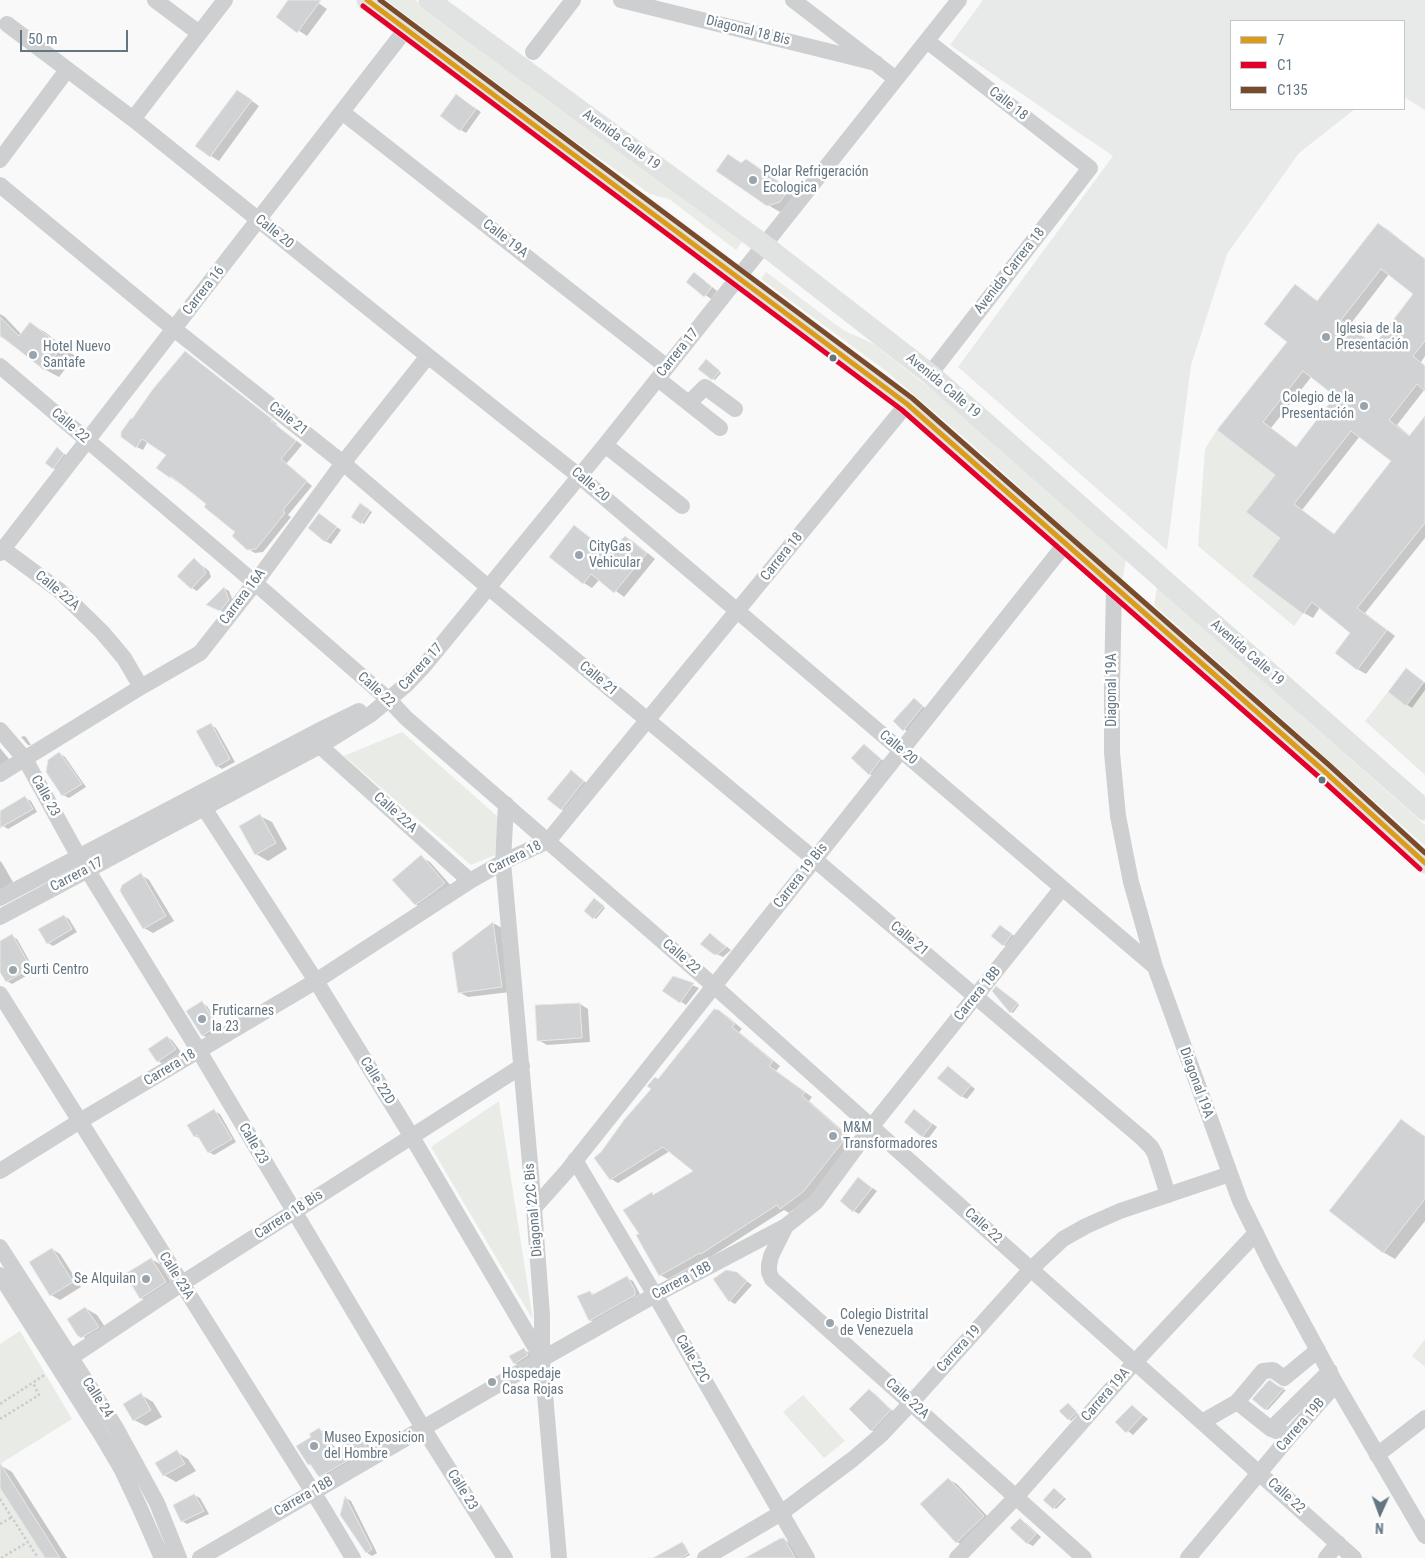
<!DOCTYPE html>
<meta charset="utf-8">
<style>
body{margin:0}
#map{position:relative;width:1425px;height:1558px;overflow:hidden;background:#f9f9f9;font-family:"Roboto Condensed",sans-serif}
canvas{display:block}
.legend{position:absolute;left:1230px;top:20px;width:175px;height:90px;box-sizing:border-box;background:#fff;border:1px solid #c1c8cd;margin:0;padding:6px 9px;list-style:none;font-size:15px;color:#657683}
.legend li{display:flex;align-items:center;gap:10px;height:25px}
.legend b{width:25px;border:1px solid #c1c8cd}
.north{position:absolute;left:1355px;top:1488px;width:50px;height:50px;-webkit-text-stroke:4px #fff;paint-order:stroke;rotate:182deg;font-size:14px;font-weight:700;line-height:20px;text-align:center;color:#657683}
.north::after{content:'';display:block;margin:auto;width:18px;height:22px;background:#657683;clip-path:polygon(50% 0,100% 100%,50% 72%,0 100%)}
.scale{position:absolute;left:20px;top:30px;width:108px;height:22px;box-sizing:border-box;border:2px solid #657683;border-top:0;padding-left:6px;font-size:15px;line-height:18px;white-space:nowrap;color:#657683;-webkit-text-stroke:4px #fff;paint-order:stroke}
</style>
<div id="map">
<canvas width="1425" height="1558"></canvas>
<ul class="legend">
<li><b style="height:6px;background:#da9c1a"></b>7</li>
<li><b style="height:6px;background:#e4002b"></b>C1</li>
<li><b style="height:6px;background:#7a4b2a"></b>C135</li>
</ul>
<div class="north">N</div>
<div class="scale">50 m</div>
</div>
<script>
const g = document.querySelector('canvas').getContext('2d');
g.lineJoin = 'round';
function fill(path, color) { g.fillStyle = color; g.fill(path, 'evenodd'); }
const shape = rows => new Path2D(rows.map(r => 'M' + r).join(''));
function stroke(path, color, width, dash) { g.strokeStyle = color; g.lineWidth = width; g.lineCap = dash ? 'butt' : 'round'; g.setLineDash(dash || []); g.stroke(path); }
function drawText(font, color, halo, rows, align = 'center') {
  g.font = font + ' "Roboto Condensed",sans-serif'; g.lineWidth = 5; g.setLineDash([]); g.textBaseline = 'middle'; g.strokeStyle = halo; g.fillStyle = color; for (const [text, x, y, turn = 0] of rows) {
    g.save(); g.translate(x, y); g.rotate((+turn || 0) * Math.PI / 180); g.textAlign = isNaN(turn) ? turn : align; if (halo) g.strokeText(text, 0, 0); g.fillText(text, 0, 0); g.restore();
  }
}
fill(shape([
 [983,0,1425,0,1425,110,1404,97,1404,21,1231,21,1231,109,1355,109,1299,153,1227,254,1191,365,1167,550,958,367,1113,156,950,45]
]), '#e8e9e9');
fill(shape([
 [386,0,415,0,742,242,736,250,669,199,650,194,569,137],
 [766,272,843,330,874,344,947,402,1126,560,1122,580,966,439,886,371,761,279],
 [1217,430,1275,475,1247,512,1297,552,1289,563,1271,550,1252,576,1303,614,1294,626,1198,546,1205,449],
 [1157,587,1425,825,1425,846,1154,605],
 [1424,682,1425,682,1425,775,1365,721,1388,692,1406,705],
 [402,732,498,817,495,855,471,865,344,756],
 [499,1101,499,1102,533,1320,431,1147],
 [20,1331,72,1419,0,1464,60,1558,0,1558,0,1344],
 [1425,1339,1425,1367,1412,1356],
 [803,1395,845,1441,824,1458,783,1412]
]), '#e8ebe6');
fill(shape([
 [290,0,314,0,327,9,307,36,278,17],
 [245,96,259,106,219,161,211,156],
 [462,99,481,112,466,133,461,130],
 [729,156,742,163,746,160,800,196,780,212,768,205],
 [1378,224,1387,229,1425,259,1425,356,1421,362,1425,366,1425,389,1397,425,1410,436,1425,418,1425,538,1365,613,1395,636,1366,674,1357,669,1352,632,1320,607,1313,618,1304,613,1254,576,1282,538,1277,475,1219,429,1288,341,1295,286,1318,301],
 [1389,274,1415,294,1375,345,1349,326],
 [1312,376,1337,396,1297,448,1271,428],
 [1360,436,1392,461,1335,535,1302,510],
 [700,277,717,291,711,299,688,282],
 [0,314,5,317,22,335,31,324,45,332,75,356,59,377,44,369,0,336],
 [185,352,277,424,276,425,302,445,286,464,312,486,288,515,291,517,263,552,255,553,248,549,237,532,208,504,158,468,167,455,148,441,143,450,137,447],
 [708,362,721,373,715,380,713,379],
 [57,449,69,457,59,471,53,468],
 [360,505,372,512,364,524,353,516],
 [319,514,341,530,331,544,325,541],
 [575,527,583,532,610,553,626,537,634,542,655,559,624,597,600,579,592,588,584,583,551,556],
 [194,559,209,571,211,577,197,591,192,588],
 [224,588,229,591,234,603,226,613,208,605],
 [1412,673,1425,683,1425,690,1412,708,1406,704],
 [914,700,928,710,909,733,894,721],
 [211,725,216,728,235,762,222,769,217,766],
 [24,736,26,737,31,745,28,745,21,737],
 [864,745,886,763,875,777,870,774],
 [0,748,9,759,0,769],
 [59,753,65,757,86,787,69,798,63,795,48,771],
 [576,775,589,785,567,812,561,809],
 [25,798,31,801,37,812,8,829,3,826,0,822,0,813],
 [260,816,272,822,287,849,268,861,256,854],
 [421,857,430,862,453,888,424,909,415,904],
 [0,861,2,863,13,882,0,890],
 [141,875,149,880,174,921,153,933,144,928],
 [597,901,605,908,596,919,586,911],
 [64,916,69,919,77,932,53,946,48,943],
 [493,923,502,928,510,992,468,997,459,992,454,954],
 [1001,926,1017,938,1009,948,1004,945],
 [710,934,731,950,723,957,714,953],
 [12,936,17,939,35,971,12,984,7,981,0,971,0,942],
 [673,977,699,988,686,1005,664,991],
 [999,989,1019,1005,1013,1013,1011,1012],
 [202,1003,207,1006,222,1030,208,1038,202,1035],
 [580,1004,588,1009,590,1042,547,1045,538,1040],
 [718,1011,727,1016,742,1029,739,1032,780,1066,776,1071,812,1097,809,1101,851,1138,852,1144,810,1197,789,1213,784,1210,709,1258,708,1257,668,1279,660,1275,640,1234,652,1194,655,1196,695,1171,670,1151,618,1183,611,1179,602,1153,658,1080],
 [167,1037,172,1040,181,1052,163,1064,158,1061],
 [948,1067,975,1089,967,1099,961,1096],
 [214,1111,220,1114,236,1142,214,1155,209,1152,200,1139,195,1136],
 [915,1111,937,1127,928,1139,922,1136],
 [1402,1121,1425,1136,1425,1221,1395,1259,1383,1252],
 [859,1179,877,1191,859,1214,854,1211],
 [52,1249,60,1254,81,1287,60,1300,51,1295],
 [151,1259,160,1264,174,1287,150,1303,141,1298],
 [736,1273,752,1285,735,1304,730,1301,714,1279],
 [627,1278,633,1281,640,1294,595,1323,590,1320,590,1292,595,1295],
 [85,1308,97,1315,110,1334,94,1344,84,1338,85,1337,81,1337],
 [524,1350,530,1353,533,1359,520,1366,514,1363],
 [1279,1388,1286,1390,1268,1410,1265,1409],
 [869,1390,874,1393,896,1414,877,1433,871,1430],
 [141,1395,153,1402,162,1417,146,1426,134,1420],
 [1068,1404,1078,1414,1071,1421,1061,1411],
 [1132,1406,1148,1419,1133,1435,1117,1422],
 [319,1429,325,1432,337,1451,359,1436,365,1439,373,1452,325,1480,320,1476,313,1466,309,1464,313,1437],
 [177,1452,188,1459,196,1471,176,1482,164,1475],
 [0,1465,12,1472,67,1558,46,1558,0,1486],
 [948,1479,957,1484,992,1521,966,1547,957,1542,921,1504],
 [1057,1491,1066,1499,1056,1509,1045,1500],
 [194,1495,200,1498,209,1514,187,1524,182,1521],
 [346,1498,351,1501,377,1553,372,1556,366,1552],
 [1020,1520,1026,1523,1041,1537,1033,1546,1027,1543],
 [784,1539,791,1544,800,1558,762,1558],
 [682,1543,685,1545,690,1555,684,1558,662,1558]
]), '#0003');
const building = shape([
 [288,0,321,0,297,33,276,17,288,0],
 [237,90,252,100,210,157,195,146,237,90],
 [456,94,476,109,460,131,440,116,456,94],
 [728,154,741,163,746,159,789,189,780,202,767,206,716,171,728,154],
 [1378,223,1425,259,1425,341,1413,356,1425,366,1425,391,1417,384,1389,420,1409,436,1425,416,1425,523,1357,608,1387,630,1357,670,1335,653,1350,633,1312,602,1303,614,1252,576,1280,538,1246,512,1275,475,1217,430,1287,342,1264,324,1295,284,1317,301,1378,223],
 [1381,269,1413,294,1374,345,1341,320,1381,269],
 [1303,371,1335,396,1296,447,1263,422,1303,371],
 [1351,431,1391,461,1334,534,1294,504,1351,431],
 [694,272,712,287,704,297,686,282,694,272],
 [0,317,19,336,30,322,62,347,44,370,0,335,0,317],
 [185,351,272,419,271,421,296,441,281,459,307,481,283,510,285,513,256,549,247,550,232,536,235,532,204,507,206,504,171,476,170,478,156,468,166,455,142,439,136,448,121,437,121,432,131,418,132,419,153,389,185,351],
 [706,359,720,371,712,380,698,369,706,359],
 [57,447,64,454,53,469,45,463,57,447],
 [360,503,370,510,361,524,351,517,360,503],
 [319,513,337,527,325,542,308,528,319,513],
 [574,525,609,553,625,536,647,553,614,593,591,574,583,584,549,557,574,525],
 [194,558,203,567,206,573,191,589,177,576,194,558],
 [224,587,229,600,220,611,206,605,224,587],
 [1406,668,1424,682,1406,706,1388,692,1406,668],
 [914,698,923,706,903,731,893,721,914,698],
 [211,723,230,759,216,767,196,731,211,723],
 [864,744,881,759,869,775,851,758,864,744],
 [59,752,82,784,62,796,46,772,48,760,59,752],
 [571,770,584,781,561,810,547,799,571,770],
 [25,796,33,809,0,828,0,811,25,796],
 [260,814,276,843,255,855,239,826,260,814],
 [421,855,445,883,434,892,415,905,392,880,421,855],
 [141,873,166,916,143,929,120,891,122,885,141,873],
 [594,898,604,906,593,919,584,911,594,898],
 [64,915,72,929,47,944,38,929,64,915],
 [493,922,502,987,458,993,452,953,493,922],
 [1000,925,1012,934,1003,946,991,936,1000,925],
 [710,933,726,947,717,955,713,954,700,944,710,933],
 [12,934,31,968,6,982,0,972,0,941,12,934],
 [673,976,694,983,680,1003,662,991,673,976],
 [996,986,1018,1003,1010,1013,992,991,996,986],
 [202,1001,217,1026,202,1036,186,1011,202,1001],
 [580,1003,582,1038,537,1041,535,1005,580,1003],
 [714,1009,719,1010,735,1024,732,1027,773,1061,769,1066,805,1092,802,1096,844,1133,844,1140,803,1192,780,1209,777,1205,701,1254,700,1253,659,1276,636,1235,639,1234,623,1210,652,1192,653,1195,693,1171,663,1147,610,1180,594,1158,601,1152,624,1120,651,1089,647,1086,655,1077,658,1079,714,1009],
 [167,1036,176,1049,157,1062,148,1049,167,1036],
 [948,1066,971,1085,961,1097,937,1078,948,1066],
 [214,1109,232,1139,208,1153,197,1135,194,1137,187,1125,214,1109],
 [914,1109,932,1124,922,1137,904,1122,914,1109],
 [1401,1119,1425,1137,1425,1199,1383,1253,1329,1211,1401,1119],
 [858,1177,872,1188,853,1212,840,1201,858,1177],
 [52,1248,73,1282,50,1296,29,1262,52,1248],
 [151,1258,166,1282,140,1299,125,1274,151,1258],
 [726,1270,737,1272,747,1281,729,1302,713,1279,726,1270],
 [627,1276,635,1290,635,1295,589,1321,577,1296,590,1291,592,1295,627,1276],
 [85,1307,99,1327,81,1338,77,1335,67,1319,85,1307],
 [524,1348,528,1355,514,1364,509,1356,524,1348],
 [1270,1380,1278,1386,1284,1388,1265,1410,1252,1399,1268,1381,1270,1380],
 [869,1389,891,1410,871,1431,849,1409,869,1389],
 [141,1393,151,1410,133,1421,123,1404,141,1393],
 [1068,1403,1077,1412,1068,1420,1059,1411,1068,1403],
 [1132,1405,1143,1415,1126,1433,1115,1422,1132,1405],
 [319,1428,334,1451,359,1435,368,1449,319,1477,310,1464,308,1465,296,1446,311,1437,309,1434,319,1428],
 [177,1450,185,1464,163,1476,155,1463,177,1450],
 [0,1463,60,1558,45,1558,0,1488,0,1463],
 [948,1478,984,1516,956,1543,920,1504,948,1478],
 [1054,1488,1064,1497,1053,1509,1043,1500,1054,1488],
 [194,1494,204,1511,181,1522,173,1505,194,1494],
 [345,1496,372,1549,366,1553,340,1515,345,1496],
 [1020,1518,1036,1534,1027,1544,1010,1528,1020,1518],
 [784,1538,795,1558,745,1558,779,1539,784,1538],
 [682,1542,689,1553,680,1558,653,1558,682,1542]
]);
fill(building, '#d0d2d3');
stroke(building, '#e8e8e8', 1);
stroke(shape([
 [0,1404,46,1374],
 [0,1419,39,1395,33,1383],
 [0,1499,38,1558],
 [0,1524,12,1517],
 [1,1558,28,1542]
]), '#cbcccd', 2.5, [2.5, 2.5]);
stroke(shape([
 [155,0,199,33],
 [621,0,876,63],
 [793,0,896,79],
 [7,24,133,119,428,356,579,476,1155,967],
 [927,41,1090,168,930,374],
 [533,52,573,0],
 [342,112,667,367],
 [133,119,225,0],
 [0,160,67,70],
 [0,185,174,329,343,463,488,587,814,859,1143,1139,1151,1147,1155,1154,1168,1195],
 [0,366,255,583,389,700,406,718,714,986,1354,1558],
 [658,379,720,428],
 [689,403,705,387,735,409],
 [605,445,682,506],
 [3,549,60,591,102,632,124,658,141,687],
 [0,553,406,29],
 [1114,586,1112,686,1112,753,1118,816,1131,882,1155,967,1240,1201,1271,1264,1336,1384,1425,1536],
 [0,730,25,759,75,850,199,1051,423,1428,505,1558],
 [320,746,470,881],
 [0,774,141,687,200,653,255,583,343,463,428,356],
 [506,804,503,862,534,1208,542,1315,542,1359,559,1558],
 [204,808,316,981,412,1137,541,1357],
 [0,898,318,731,359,711],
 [0,917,320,746,370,715,407,684,424,666,605,445,959,0],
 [0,994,323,1508,353,1558],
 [575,1160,655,1295,807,1558],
 [0,1171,80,1121,316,981,470,881,503,862,548,841,907,404],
 [534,1208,567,1171,1066,543],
 [786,1226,771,1256,769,1265,769,1272,772,1279,1084,1558],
 [0,1247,116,1428,157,1503,179,1558],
 [0,1275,102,1436,122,1470,139,1506,162,1558],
 [58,1366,181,1284,522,1066],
 [1202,1422,1237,1402],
 [1271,1429,1330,1371],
 [1290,1436,1271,1429,1237,1402,1263,1371,1273,1370,1284,1378,1318,1350],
 [1377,1455,1425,1418],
 [200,1558,542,1359,655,1295,786,1226,816,1202,872,1126,1062,888],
 [705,1558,781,1513,853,1459,881,1435,911,1403,1031,1269,1063,1239,1086,1226,1120,1211,1230,1174],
 [957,1558,1016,1497,1135,1362,1256,1233],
 [1188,1558,1290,1436,1336,1384],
 [1326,1558,1338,1543]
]), '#cecfd0', 16);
stroke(shape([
 [367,0,907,404,1324,771,1425,863],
 [429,0,764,245,930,374,1425,810]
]), '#e1e2e2', 21);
stroke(shape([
 [367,0,907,404,1324,771,1425,863]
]), '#da9c1a', 5);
stroke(shape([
 [363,6,902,410,1319,777,1420,869]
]), '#e4002b', 5);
stroke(shape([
 [380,0,912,398,1329,765,1425,853]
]), '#7a4b2a', 5);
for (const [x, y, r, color] of [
 [753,180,5,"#99a4ac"],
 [1326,337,5,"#99a4ac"],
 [33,355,5,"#99a4ac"],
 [833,358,4.5,"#657683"],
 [1364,406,5,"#99a4ac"],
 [579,555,5,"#99a4ac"],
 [1322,780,4.5,"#657683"],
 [13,970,5,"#99a4ac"],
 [202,1019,5,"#99a4ac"],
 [833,1136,5,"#99a4ac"],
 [146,1279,5,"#99a4ac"],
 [830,1323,5,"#99a4ac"],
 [492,1382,5,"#99a4ac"],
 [314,1446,5,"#99a4ac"]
]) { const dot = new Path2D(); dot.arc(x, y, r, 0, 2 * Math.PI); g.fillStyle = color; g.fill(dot); stroke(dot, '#fff', 2); }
drawText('14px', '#657683', '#fff', [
 ["Diagonal 18 Bis",748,31,14],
 ["Calle 18",1008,104,38],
 ["Avenida Calle 19",621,140,36],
 ["Calle 20",274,232,39],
 ["Calle 19A",505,239,38],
 ["Avenida Carrera 18",1010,271,-52],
 ["Carrera 16",204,291,-52],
 ["Carrera 17",678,353,-51],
 ["Avenida Calle 19",943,386,40],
 ["Calle 21",288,419,38],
 ["Calle 22",70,426,41],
 ["Calle 20",590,485,40],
 ["Carrera 18",782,557,-51],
 ["Calle 22A",57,591,40],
 ["Carrera 16A",243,597,-53],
 ["Avenida Calle 19",1247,653,41],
 ["Carrera 17",421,667,-48],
 ["Calle 21",598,679,40],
 ["Calle 22",376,690,42],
 ["Diagonal 19A",1112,690,-90],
 ["Calle 20",898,748,40],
 ["Calle 23",45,796,61],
 ["Calle 22A",395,813,42],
 ["Carrera 18",515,858,-27],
 ["Carrera 17",77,875,-28],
 ["Carrera 19 Bis",801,876,-52],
 ["Calle 21",909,939,40],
 ["Calle 22",681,957,41],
 ["Carrera 18B",978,994,-51],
 ["Carrera 18",170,1068,-31],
 ["Calle 22D",377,1081,58],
 ["Diagonal 19A",1196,1083,70],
 ["Calle 23",253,1144,60],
 ["Diagonal 22C Bis",534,1210,-95],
 ["Carrera 18 Bis",289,1215,-33],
 ["Calle 22",983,1226,42],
 ["Calle 23A",176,1276,58],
 ["Carrera 18B",682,1281,-28],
 ["Carrera 19",959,1349,-48],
 ["Calle 22C",692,1359,60],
 ["Carrera 19A",1106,1395,-49],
 ["Calle 24",97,1398,57],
 ["Calle 22A",907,1399,42],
 ["Carrera 19B",1301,1425,-49],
 ["Calle 23",462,1490,58],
 ["Calle 22",1286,1496,42],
 ["Carrera 18B",304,1497,-30]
]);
drawText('14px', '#657683', '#fff', [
 ["Polar Refrigeración",763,172],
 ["Ecologica",763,188],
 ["Iglesia de la",1336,329],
 ["Presentación",1336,345],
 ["Hotel Nuevo",43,347],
 ["Santafe",43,363],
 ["Colegio de la",1354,398,"right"],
 ["Presentación",1354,414,"right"],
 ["CityGas",589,547],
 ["Vehicular",589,563],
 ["Surti Centro",23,970],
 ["Fruticarnes",212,1011],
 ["la 23",212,1027],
 ["M&M",843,1128],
 ["Transformadores",843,1144],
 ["Se Alquilan",136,1279,"right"],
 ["Colegio Distrital",840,1315],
 ["de Venezuela",840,1331],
 ["Hospedaje",502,1374],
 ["Casa Rojas",502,1390],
 ["Museo Exposicion",324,1438],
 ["del Hombre",324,1454]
], 'left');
</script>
